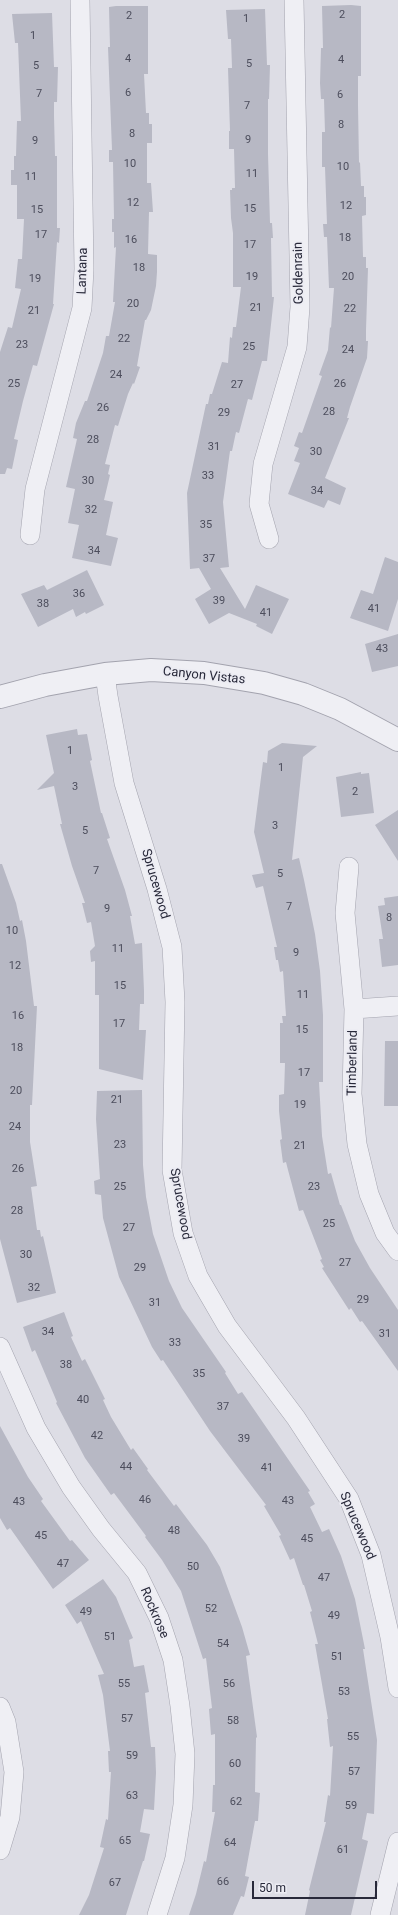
<!DOCTYPE html>
<style>
body{margin:0}
#map{position:relative;width:398px;height:1915px;overflow:hidden;background:#dddde5;font-family:Roboto,sans-serif}
canvas{display:block}
.scale{position:absolute;left:252px;top:1881px;width:125px;height:18px;box-sizing:border-box;border:2px solid #28293a;border-top:0;padding-left:5px;font-size:12px;line-height:14px;white-space:nowrap;color:#28293a;-webkit-text-stroke:3px #ececf3;paint-order:stroke}
</style>
<div id="map">
<canvas width="398" height="1915"></canvas>
<div class="scale">50 m</div>
</div>
<script>
const g = document.querySelector('canvas').getContext('2d');
g.lineJoin = 'round';
function fill(path, color) { g.fillStyle = color; g.fill(path, 'evenodd'); }
const shape = rows => new Path2D(rows.map(r => 'M' + r).join(''));
function stroke(path, color, width, dash) { g.strokeStyle = color; g.lineWidth = width; g.lineCap = dash ? 'butt' : 'round'; g.setLineDash(dash || []); g.stroke(path); }
function drawText(font, color, halo, rows, align = 'center') {
  g.font = font + ' Roboto,sans-serif'; g.lineWidth = 3.5; g.setLineDash([]); g.textBaseline = 'middle'; g.strokeStyle = halo; g.fillStyle = color; for (const [text, x, y, turn = 0] of rows) {
    g.save(); g.translate(x, y); g.rotate((+turn || 0) * Math.PI / 180); g.textAlign = isNaN(turn) ? turn : align; if (halo) g.strokeText(text, 0, 0); g.fillText(text, 0, 0); g.restore();
  }
}
fill(shape([
 [351,5,361,6,361,76,358,76,358,105,359,163,360,162,361,186,364,186,364,197,366,197,366,215,362,216,363,257,366,257,366,268,368,268,366,330,366,341,368,341,367,358,350,407,347,418,349,418,325,478,346,488,340,505,328,500,324,508,288,494,300,463,294,461,299,448,294,446,299,432,302,433,322,376,319,375,328,350,330,327,331,328,334,288,329,288,327,237,324,237,323,224,327,224,325,167,322,167,322,132,325,132,324,99,321,99,320,83,321,48,323,48,322,6],
 [116,6,148,6,148,74,144,74,146,113,149,113,149,124,152,124,152,143,147,143,147,183,151,183,153,212,149,212,148,254,157,255,157,272,156,286,151,310,146,320,145,320,137,366,140,367,134,384,133,383,128,394,118,426,115,425,105,464,110,465,108,474,110,475,104,500,113,502,106,535,118,538,111,566,72,558,79,525,68,523,75,489,66,487,77,439,73,438,76,423,85,401,87,401,103,353,106,336,109,336,115,302,113,302,116,247,114,248,114,232,112,232,112,219,114,219,113,162,109,162,109,150,112,150,108,47,110,47,109,7],
 [265,9,267,65,270,65,269,99,268,99,268,154,270,223,272,223,273,238,271,238,272,297,274,297,267,361,262,361,252,400,248,399,239,433,236,432,232,451,230,451,223,502,229,567,220,568,245,609,256,585,289,599,272,634,256,626,257,624,229,613,209,624,195,599,211,589,199,568,190,569,187,493,206,404,208,404,210,394,212,394,222,362,228,363,230,337,232,338,233,327,236,327,241,287,233,287,233,233,231,218,230,190,232,190,232,188,235,188,234,149,229,149,229,131,230,131,228,68,232,68,231,39,228,39,226,10],
 [52,13,54,67,58,67,57,102,54,102,54,116,55,156,57,156,57,228,60,228,59,243,57,242,53,304,54,304,37,366,33,365,23,401,14,439,18,440,12,469,7,468,5,474,0,474,0,352,8,327,12,328,21,289,15,288,18,259,22,259,24,219,17,219,17,185,11,185,11,170,14,170,14,156,16,156,17,121,21,121,18,43,15,43,12,14],
 [385,557,398,562,398,599,388,631,350,618,361,590,373,594],
 [87,570,104,605,86,614,85,612,76,617,73,609,38,627,21,594,44,585,47,590],
 [398,634,398,666,372,672,365,644],
 [77,729,78,735,87,734,92,760,90,761,101,813,102,813,110,838,107,839,125,890,132,916,130,916,135,944,142,943,144,991,144,1004,140,1004,139,1030,146,1030,143,1080,99,1069,99,995,95,995,95,961,91,962,90,951,95,946,91,922,87,923,82,903,85,903,72,866,60,824,62,824,54,786,37,790,54,773,46,735],
 [282,743,317,746,303,757,292,860,299,858,304,880,315,934,320,971,323,1015,323,1082,319,1082,322,1136,328,1174,331,1173,340,1205,341,1205,355,1241,370,1268,398,1310,398,1371,362,1321,360,1322,351,1308,349,1310,322,1268,324,1267,320,1260,322,1259,303,1210,299,1211,288,1170,286,1162,283,1163,280,1140,282,1139,279,1111,279,1095,284,1094,285,1063,280,1063,280,1023,283,1023,282,1016,286,1016,283,971,280,972,278,960,276,960,274,947,277,947,263,886,256,888,252,875,264,873,254,832,263,762,267,763,268,751],
 [361,772,361,774,369,773,374,813,341,817,336,777],
 [398,810,398,861,375,825],
 [0,864,2,864,16,903,20,921,22,920,26,941,34,1006,37,1006,32,1105,30,1105,30,1142,37,1186,31,1187,37,1230,40,1230,41,1237,43,1236,56,1293,17,1303,0,1239],
 [398,896,398,965,382,967,379,939,383,939,378,906,385,905,384,898],
 [385,1041,398,1041,398,1106,384,1106],
 [142,1090,143,1165,146,1197,153,1234,169,1281,182,1308,226,1372,225,1373,238,1394,242,1392,310,1491,308,1492,315,1504,310,1507,322,1532,329,1529,341,1556,355,1599,365,1649,363,1649,377,1740,374,1814,367,1813,362,1839,368,1841,351,1915,305,1915,310,1891,309,1890,326,1822,324,1822,328,1795,330,1796,333,1746,330,1747,327,1719,328,1719,315,1644,318,1644,310,1612,312,1611,304,1585,303,1585,294,1558,290,1560,279,1536,281,1535,264,1506,266,1505,210,1431,163,1360,161,1361,152,1347,119,1277,103,1218,101,1195,95,1194,94,1181,100,1179,96,1119,97,1091],
 [64,1312,73,1336,71,1337,82,1361,85,1359,105,1399,103,1400,111,1417,131,1450,133,1448,148,1469,147,1470,174,1506,176,1504,207,1545,220,1567,242,1627,250,1655,246,1656,257,1737,256,1738,255,1792,260,1793,258,1821,255,1821,245,1876,249,1877,244,1897,241,1896,233,1915,189,1915,196,1894,204,1861,206,1862,215,1812,212,1812,213,1785,215,1785,215,1734,211,1735,209,1709,212,1708,206,1658,203,1659,181,1591,162,1560,145,1537,146,1536,114,1493,111,1495,85,1458,56,1403,57,1402,35,1350,32,1352,23,1327],
 [0,1426,28,1477,43,1499,41,1501,70,1541,72,1540,89,1560,53,1589,10,1528,7,1530,0,1518],
 [103,1579,116,1597,133,1638,129,1640,134,1667,144,1665,149,1692,145,1693,151,1747,155,1747,156,1773,154,1810,144,1809,140,1832,150,1834,144,1861,143,1861,126,1915,79,1915,89,1895,104,1848,100,1847,106,1819,108,1820,111,1772,109,1772,108,1751,110,1751,103,1695,98,1675,104,1674,81,1621,77,1624,65,1605]
]), '#b7b8c4');
const minor = shape([
 [30,535,35,489,82,308,84,269,80,0],
 [269,539,259,504,263,464,297,347,300,307,294,0],
 [105,674,108,696,124,783,157,889,172,947,175,1002,172,1170,183,1233,198,1276,227,1326,296,1418,349,1499,371,1555,390,1637,398,1688],
 [349,867,345,913,354,1009,352,1094,357,1144,369,1194,385,1233,398,1251],
 [354,1009,398,1006],
 [0,1347,36,1428,71,1487,101,1529,137,1573,159,1618,173,1660,180,1706,185,1754,183,1805,175,1858,157,1915],
 [0,1707,6,1722,14,1772,10,1817,0,1850],
 [380,1915,398,1842]
]);
const tertiary = shape([
 [0,697,45,685,105,674,151,670,204,673,264,683,303,694,340,709,398,740]
]);
stroke(minor, '#a3a3ae', 20);
stroke(tertiary, '#a3a3ae', 24);
stroke(minor, '#efeff4', 19);
stroke(tertiary, '#efeff4', 22);
drawText('11px', '#4c4d5c', null, [
 ["2",342,15],
 ["2",129,16],
 ["1",246,19],
 ["1",33,36],
 ["4",128,59],
 ["4",341,60],
 ["5",249,64],
 ["5",36,66],
 ["6",128,93],
 ["7",39,94],
 ["6",340,95],
 ["7",247,106],
 ["8",341,125],
 ["8",132,134],
 ["9",248,140],
 ["9",35,141],
 ["10",130,164],
 ["10",343,167],
 ["11",252,174],
 ["11",31,177],
 ["12",133,203],
 ["12",346,206],
 ["15",250,209],
 ["15",37,210],
 ["17",41,235],
 ["18",345,238],
 ["16",131,240],
 ["17",250,245],
 ["18",139,268],
 ["19",252,277],
 ["20",348,277],
 ["19",35,279],
 ["20",133,304],
 ["21",256,308],
 ["22",350,309],
 ["21",34,311],
 ["22",124,339],
 ["23",22,345],
 ["25",249,347],
 ["24",348,350],
 ["24",116,375],
 ["25",14,384],
 ["26",340,384],
 ["27",237,385],
 ["26",103,408],
 ["28",329,412],
 ["29",224,413],
 ["28",93,440],
 ["31",214,447],
 ["30",316,452],
 ["33",208,476],
 ["30",88,481],
 ["34",317,491],
 ["32",91,510],
 ["35",206,525],
 ["34",94,551],
 ["37",209,559],
 ["36",79,594],
 ["39",219,601],
 ["38",43,604],
 ["41",374,609],
 ["41",266,613],
 ["43",382,649],
 ["1",70,751],
 ["1",281,768],
 ["3",75,787],
 ["2",355,792],
 ["3",275,826],
 ["5",85,831],
 ["7",96,871],
 ["5",280,874],
 ["7",289,907],
 ["9",107,909],
 ["8",389,918],
 ["10",12,931],
 ["11",118,949],
 ["9",296,953],
 ["12",15,966],
 ["15",120,986],
 ["11",303,995],
 ["16",18,1016],
 ["17",119,1024],
 ["15",302,1030],
 ["18",17,1048],
 ["17",304,1073],
 ["20",16,1091],
 ["21",117,1100],
 ["19",300,1105],
 ["24",15,1127],
 ["23",120,1145],
 ["21",300,1146],
 ["26",18,1169],
 ["25",120,1187],
 ["23",314,1187],
 ["28",17,1211],
 ["25",329,1224],
 ["27",129,1228],
 ["30",26,1255],
 ["27",345,1263],
 ["29",140,1268],
 ["32",34,1288],
 ["29",363,1300],
 ["31",155,1303],
 ["34",48,1332],
 ["31",385,1334],
 ["33",175,1343],
 ["38",66,1365],
 ["35",199,1374],
 ["40",83,1400],
 ["37",223,1407],
 ["42",97,1436],
 ["39",244,1439],
 ["44",126,1467],
 ["41",267,1468],
 ["46",145,1500],
 ["43",288,1501],
 ["43",19,1502],
 ["48",174,1531],
 ["45",41,1536],
 ["45",307,1539],
 ["47",63,1564],
 ["50",193,1567],
 ["47",324,1578],
 ["52",211,1609],
 ["49",86,1612],
 ["49",334,1616],
 ["51",110,1637],
 ["54",223,1644],
 ["51",337,1657],
 ["55",124,1684],
 ["56",229,1684],
 ["53",344,1692],
 ["57",127,1719],
 ["58",233,1721],
 ["55",353,1737],
 ["59",132,1756],
 ["60",235,1764],
 ["57",354,1772],
 ["63",132,1796],
 ["62",236,1802],
 ["59",351,1806],
 ["65",125,1841],
 ["64",230,1843],
 ["61",343,1850],
 ["66",223,1882],
 ["67",115,1883]
]);
drawText('13px', '#28293a', '#ececf3', [
 ["Lantana",83,271,-88],
 ["Goldenrain",299,273,-91],
 ["Canyon Vistas",204,676,6],
 ["Sprucewood",155,884,74],
 ["Timberland",353,1063,-89],
 ["Sprucewood",180,1204,80],
 ["Sprucewood",357,1526,67],
 ["Rockrose",154,1613,67]
]);
</script>
